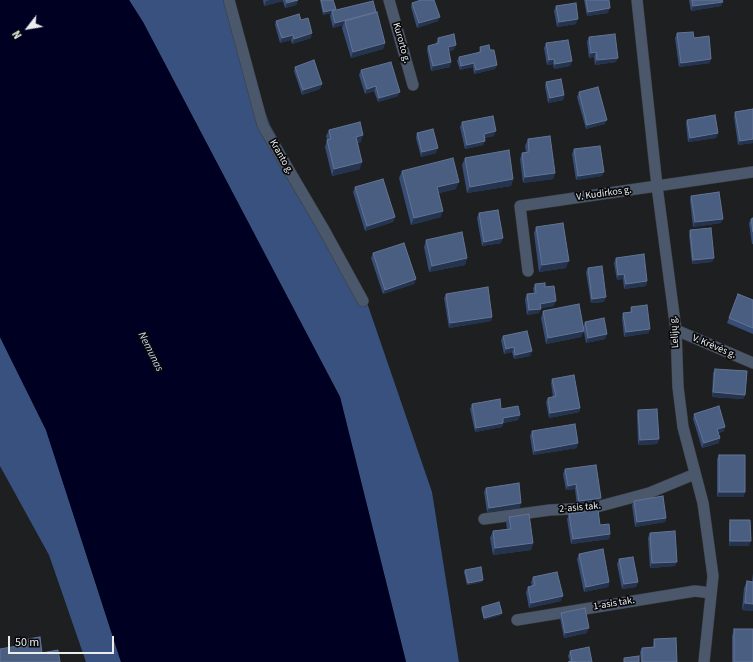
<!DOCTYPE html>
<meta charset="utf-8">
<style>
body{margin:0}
#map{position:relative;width:753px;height:662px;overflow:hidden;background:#1d1f21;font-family:"Source Sans 3",sans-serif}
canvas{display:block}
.north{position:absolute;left:8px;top:8px;width:40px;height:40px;-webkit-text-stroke:3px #08090a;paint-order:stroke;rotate:239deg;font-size:11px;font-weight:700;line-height:16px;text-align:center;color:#ebecee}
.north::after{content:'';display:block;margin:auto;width:14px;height:18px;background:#ebecee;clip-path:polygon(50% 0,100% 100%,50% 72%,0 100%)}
.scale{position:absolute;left:8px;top:636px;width:106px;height:18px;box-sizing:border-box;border:2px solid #ebecee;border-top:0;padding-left:5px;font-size:12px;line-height:14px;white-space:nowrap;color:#ebecee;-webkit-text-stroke:3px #08090a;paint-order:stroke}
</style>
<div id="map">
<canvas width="753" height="662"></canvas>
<div class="north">N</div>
<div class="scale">50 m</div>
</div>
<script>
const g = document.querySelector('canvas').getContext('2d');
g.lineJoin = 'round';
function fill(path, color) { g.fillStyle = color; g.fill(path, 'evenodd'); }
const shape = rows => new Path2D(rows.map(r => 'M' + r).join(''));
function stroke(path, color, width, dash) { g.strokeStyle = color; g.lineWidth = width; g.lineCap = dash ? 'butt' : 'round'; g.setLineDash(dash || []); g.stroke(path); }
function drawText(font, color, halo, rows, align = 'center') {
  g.font = font + ' "Source Sans 3",sans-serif'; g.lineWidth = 3.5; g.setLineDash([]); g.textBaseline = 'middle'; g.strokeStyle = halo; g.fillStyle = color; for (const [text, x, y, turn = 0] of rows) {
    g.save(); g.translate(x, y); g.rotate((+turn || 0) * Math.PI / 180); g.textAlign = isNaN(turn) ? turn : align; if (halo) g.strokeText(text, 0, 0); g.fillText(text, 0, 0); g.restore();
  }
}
fill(shape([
 [129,0,223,0,270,125,363,291,432,492,459,662,406,662,340,397,143,22],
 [0,337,46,430,121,662,86,662,49,555,0,466]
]), '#38517e');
fill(shape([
 [0,0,129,0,143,22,340,397,406,662,121,662,46,430,0,337]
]), '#000023');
const minor = shape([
 [229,0,263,126,323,228,363,301],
 [389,0,413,85],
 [637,0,657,186,676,330,678,387,683,427,703,503,713,576,704,662],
 [528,271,520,206,753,172],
 [676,330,753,363],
 [484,519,550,510,593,508,649,493,695,474],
 [517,620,695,591,711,593]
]);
stroke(minor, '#3a3c3e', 12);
stroke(minor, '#4b576b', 11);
fill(shape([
 [263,0,298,0,296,5,285,8,283,1,264,6],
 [320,0,333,0,336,9,335,11,376,12,385,43,383,49,351,58,342,28,343,25,333,28,330,16,331,13,323,15],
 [584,0,609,0,608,13,587,16],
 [689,0,722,0,721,6,691,11],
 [412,3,438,21,417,28,411,7],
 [556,6,576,24,557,27,554,11],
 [276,21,311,38,292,44,291,40,280,43,275,25],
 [677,33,694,38,710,63,679,67,675,38],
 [589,37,616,62,595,65,594,57,589,58,587,42],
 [438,38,454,50,449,51,450,67,431,71,427,50,428,46,436,44,436,43],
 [546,43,572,61,570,66,554,69,553,64,547,65,544,48],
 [480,47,490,50,497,65,495,69,474,74,473,67,460,70,457,61,459,57,479,52],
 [295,67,322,84,320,89,302,95,294,71],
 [361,70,398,96,378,102,374,91,365,94,359,75],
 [546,82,564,95,563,100,548,103,545,86],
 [579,92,605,124,586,129,577,97],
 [753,109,753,143,738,145,734,117,735,112],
 [687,120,718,133,716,138,688,142,686,124],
 [462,122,494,136,484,138,485,141,483,145,465,149,460,127],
 [329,130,361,142,358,143,360,169,332,176,325,147,327,140,326,136],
 [417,133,436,153,421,157,416,138],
 [528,139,555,173,553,179,523,183,520,159,522,153,526,152,525,146],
 [574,149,602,176,576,180,572,154],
 [465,158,513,179,511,186,467,193,462,165],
 [402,171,456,189,439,193,441,217,411,225,399,178],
 [355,187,395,217,393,222,365,231,353,192],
 [691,196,721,223,693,227,690,200],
 [479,213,501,243,482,246,477,218],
 [753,218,753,244,752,244,749,223,751,219],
 [536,227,566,268,539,272,534,233],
 [690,230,714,258,712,262,692,264,689,235],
 [426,240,467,258,465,265,429,272,424,247],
 [373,253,416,279,414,284,383,294,371,258],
 [616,258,647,281,646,286,624,289,623,279,617,280,614,263],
 [588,268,604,302,591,303,586,272],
 [535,284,545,287,554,306,541,308,539,313,527,315,525,299,527,294,534,293,533,289],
 [446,294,492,317,491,321,449,328,444,298],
 [738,294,753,300,753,334,727,323],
 [631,307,649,333,624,337,622,318,623,313,630,312],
 [543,311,584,331,581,337,546,344,541,318],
 [585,322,607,334,605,339,586,343,583,327],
 [503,336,532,351,530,356,514,359,512,352,504,354,501,340],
 [715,369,745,395,743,399,712,397,713,373],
 [552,379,580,408,579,412,549,418,546,402,548,398,553,397,551,383],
 [472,404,501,409,520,415,518,420,503,423,502,427,475,432,470,409],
 [638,410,659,439,657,444,638,445,637,414],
 [694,414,724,431,719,433,719,443,702,448,693,419],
 [532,431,577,448,533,455,530,436],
 [719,455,745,492,743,497,717,497,717,459],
 [565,469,601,498,599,502,577,506,575,489,566,490,563,474],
 [486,488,520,508,487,512,484,492],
 [634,501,666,518,665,522,635,527,632,505],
 [569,514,600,525,610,534,609,539,571,544,567,519],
 [509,517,533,543,531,550,493,555,490,538,493,531,507,529,506,523],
 [730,520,749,546,729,546,729,524],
 [650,533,675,566,650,568,648,538],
 [579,554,609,582,608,587,584,592,577,559],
 [619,559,638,582,636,587,622,589,617,564],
 [465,570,482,582,467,585,464,572],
 [753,573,753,611,742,610,744,588,747,581,752,582],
 [533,577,561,601,529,608,526,592,528,587,532,586,531,582],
 [482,607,502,613,501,615,484,620,481,609],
 [561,613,587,633,564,638,560,618],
 [734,629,753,662,732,662,732,636],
 [654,639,677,662,641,662,640,652,642,648,653,647,653,644],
 [570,651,592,662,570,662,568,656]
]), '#374d75');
fill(shape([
 [270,0,283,0,283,1,264,6,266,1],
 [298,0,296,5,285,8,287,3],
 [723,2,721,6,691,11,693,6],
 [610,8,608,13,587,16,588,12],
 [336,9,335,12,332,11,331,13,323,15,324,12],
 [376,12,345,21,343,25,333,28,335,23],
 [440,17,438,21,417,28,419,23],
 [578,19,576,24,557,27,559,22],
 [312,33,311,38,292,44,294,39],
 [293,35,291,40,280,43,282,38],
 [385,43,383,49,351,58,353,52],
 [456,45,454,50,446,51,448,47],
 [596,52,594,57,589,58,591,53],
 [618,58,616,62,595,65,597,60],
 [554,59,553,64,547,65,549,60],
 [711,59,710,63,679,67,681,63],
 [572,61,570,66,554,69,555,64],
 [451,62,450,67,431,71,433,66],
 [474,63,473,67,460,70,461,66],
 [497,65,495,69,474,74,476,70],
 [322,84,320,89,302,95,303,90],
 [376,86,374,91,365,94,367,89],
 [400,92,398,96,378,102,379,98],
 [564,95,563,100,548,103,550,98],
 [607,120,605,124,586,129,587,125],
 [496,131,494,136,482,138,484,134],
 [718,133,716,138,688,142,690,138],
 [363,135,361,142,354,144,356,137],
 [753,139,753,143,738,145,740,141],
 [485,141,483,145,465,149,467,145],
 [438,148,436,153,421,157,422,152],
 [362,162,360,169,332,176,334,169],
 [604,172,602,176,576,180,578,176],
 [555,173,553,179,523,183,525,177],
 [513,179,511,186,467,193,470,187],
 [459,182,456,189,435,194,437,187],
 [443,211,441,217,411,225,414,218],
 [395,217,393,222,365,231,367,226],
 [723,219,721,223,693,227,695,222],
 [503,238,501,243,482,246,484,242],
 [467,258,465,265,429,272,432,266],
 [714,258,712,262,692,264,693,260],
 [569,261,566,268,539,272,542,265],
 [624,274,623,279,617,280,618,275],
 [416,279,414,284,383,294,385,290],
 [647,281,646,286,624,289,626,284],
 [606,297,604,302,591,303,592,299],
 [556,301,554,306,539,308,540,304],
 [541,309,539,313,527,315,529,310],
 [492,317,491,321,449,328,450,323],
 [650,329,649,333,624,337,626,332],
 [584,331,581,337,546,344,548,338],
 [607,334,605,339,586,343,588,338],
 [514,347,512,352,504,354,506,349],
 [532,351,530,356,514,359,515,355],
 [713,392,745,395,743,399,712,397],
 [580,408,579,412,549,418,550,413],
 [520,415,518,420,501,423,503,418],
 [503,423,502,427,475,432,476,428],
 [725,427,724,431,716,434,717,429],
 [720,438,719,443,702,448,704,443],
 [659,439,657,444,638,445,640,440],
 [578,443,577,448,533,455,535,451],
 [576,484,575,489,566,490,568,486],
 [719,492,745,492,743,497,717,497],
 [601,498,599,502,577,506,579,501],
 [521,503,520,508,487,512,489,508],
 [666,518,665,522,635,527,637,522],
 [610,534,609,539,571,544,573,539],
 [730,541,751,541,749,546,729,546],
 [533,543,531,550,493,555,495,548],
 [677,562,675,566,650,568,652,563],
 [483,580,482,582,467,585,468,583],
 [609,582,608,587,584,592,586,587],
 [638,582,636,587,622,589,624,584],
 [563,596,561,601,529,608,531,603],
 [745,603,753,604,753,611,742,610],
 [502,613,501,615,484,620,484,618],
 [589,628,587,633,564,638,565,633]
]), '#24334e');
const building = shape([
 [286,0,298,0,287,3,286,0],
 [321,0,333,0,336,9,324,12,321,0],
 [421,0,434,0,440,17,419,23,412,3,421,0],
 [586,0,609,0,610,8,588,12,586,0],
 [692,0,722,0,723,2,693,6,692,0],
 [373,1,376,12,335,23,332,11,373,1],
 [576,3,578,19,559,22,556,6,576,3],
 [377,12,385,43,353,52,345,21,377,12],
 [299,14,301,20,308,18,312,33,294,39,293,35,282,38,276,21,299,14],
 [693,32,694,38,709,36,711,59,681,63,677,33,693,32],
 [454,34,456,45,448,47,451,62,433,66,428,46,439,43,438,38,454,34],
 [615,34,618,58,597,60,596,52,591,53,589,37,615,34],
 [568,40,572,61,555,64,554,59,549,60,546,43,568,40],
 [489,45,490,50,494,50,497,65,476,70,474,63,461,66,459,57,481,52,480,47,489,45],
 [314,60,322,84,303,90,295,67,314,60],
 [391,62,400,92,379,98,376,86,367,89,361,70,391,62],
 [561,79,564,95,550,98,546,82,561,79],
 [598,87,607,120,587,125,579,92,598,87],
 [753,109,753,139,740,141,735,112,753,109],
 [715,115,718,133,690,138,687,120,715,115],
 [493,116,496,131,484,134,485,141,467,145,462,122,493,116],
 [360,122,363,135,356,137,362,162,334,169,327,140,331,139,329,130,360,122],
 [433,129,438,148,422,152,417,133,433,129],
 [550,136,555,173,525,177,522,153,529,152,528,139,550,136],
 [600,146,604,172,578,176,574,149,600,146],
 [509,150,513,179,470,187,465,158,509,150],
 [453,158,459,182,437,187,443,211,414,218,402,171,453,158],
 [383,179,395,217,367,226,355,187,383,179],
 [719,192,723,219,695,222,691,196,719,192],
 [498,210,503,238,484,242,479,213,498,210],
 [753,218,753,232,751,219,753,218],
 [563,223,569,261,542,265,536,227,563,223],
 [711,228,714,258,693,260,690,230,711,228],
 [462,232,467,258,432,266,426,240,462,232],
 [404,243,416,279,385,290,373,253,404,243],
 [644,254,647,281,626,284,624,274,618,275,616,258,644,254],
 [602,266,606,297,592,299,588,268,602,266],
 [545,283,545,287,554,286,556,301,540,304,541,309,529,310,527,294,536,293,535,284,545,283],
 [488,287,492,317,450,323,446,294,488,287],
 [738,294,753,300,753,328,729,318,738,294],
 [579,304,584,331,548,338,543,311,579,304],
 [647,305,650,329,626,332,623,313,632,312,631,307,647,305],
 [604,318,607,334,588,338,585,322,604,318],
 [527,331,532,351,515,355,514,347,506,349,503,336,527,331],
 [715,369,747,371,745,395,713,392,715,369],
 [574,375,580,408,550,413,548,398,556,396,552,379,574,375],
 [500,399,501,409,518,406,520,415,503,418,503,423,476,428,472,404,500,399],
 [719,406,725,427,717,429,720,438,704,443,694,414,719,406],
 [657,409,659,439,640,440,638,410,657,409],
 [575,424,578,443,535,451,532,431,575,424],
 [719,455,745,455,745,492,719,492,719,455],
 [596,465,601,498,579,501,576,484,568,486,565,469,596,465],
 [519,483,521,503,489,508,486,488,519,483],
 [663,496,666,518,637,522,634,501,663,496],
 [598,510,600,525,609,524,610,534,573,539,569,514,598,510],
 [529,514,533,543,495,548,493,531,511,529,509,517,529,514],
 [730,520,750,520,751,541,730,541,730,520],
 [675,531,677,562,652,563,650,533,675,531],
 [603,549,609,582,586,587,579,554,603,549],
 [633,557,638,582,624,584,619,559,633,557],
 [481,567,483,580,468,583,465,570,481,567],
 [557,572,563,596,531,603,528,587,535,585,533,577,557,572],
 [747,581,753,582,753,604,745,603,747,581],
 [499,602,502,613,484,618,482,607,499,602],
 [585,608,589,628,565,633,561,613,585,608],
 [734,629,753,629,753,662,734,662,734,629],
 [40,637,42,653,58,650,60,662,0,662,0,649,29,644,28,639,40,637],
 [676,638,677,662,642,662,642,648,655,647,654,639,676,638],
 [589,647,592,662,568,662,572,661,570,651,589,647],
 [639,656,639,662,624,662,624,658,639,656]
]);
fill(building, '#4a5e82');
stroke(building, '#637493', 1);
drawText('10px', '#ebecee', '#08090a', [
 ["Kurorto g.",401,43,74],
 ["Kranto g.",281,157,60],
 ["V. Kudirkos g.",604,194,-8],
 ["Lelijų g.",675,332,-94],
 ["V. Krėvės g.",714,347,23],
 ["2-asis tak.",580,508,-5],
 ["1-asis tak.",614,604,-9]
]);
drawText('italic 11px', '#c6d6f3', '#08090a', [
 ["Nemunas",150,352,63]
]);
</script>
